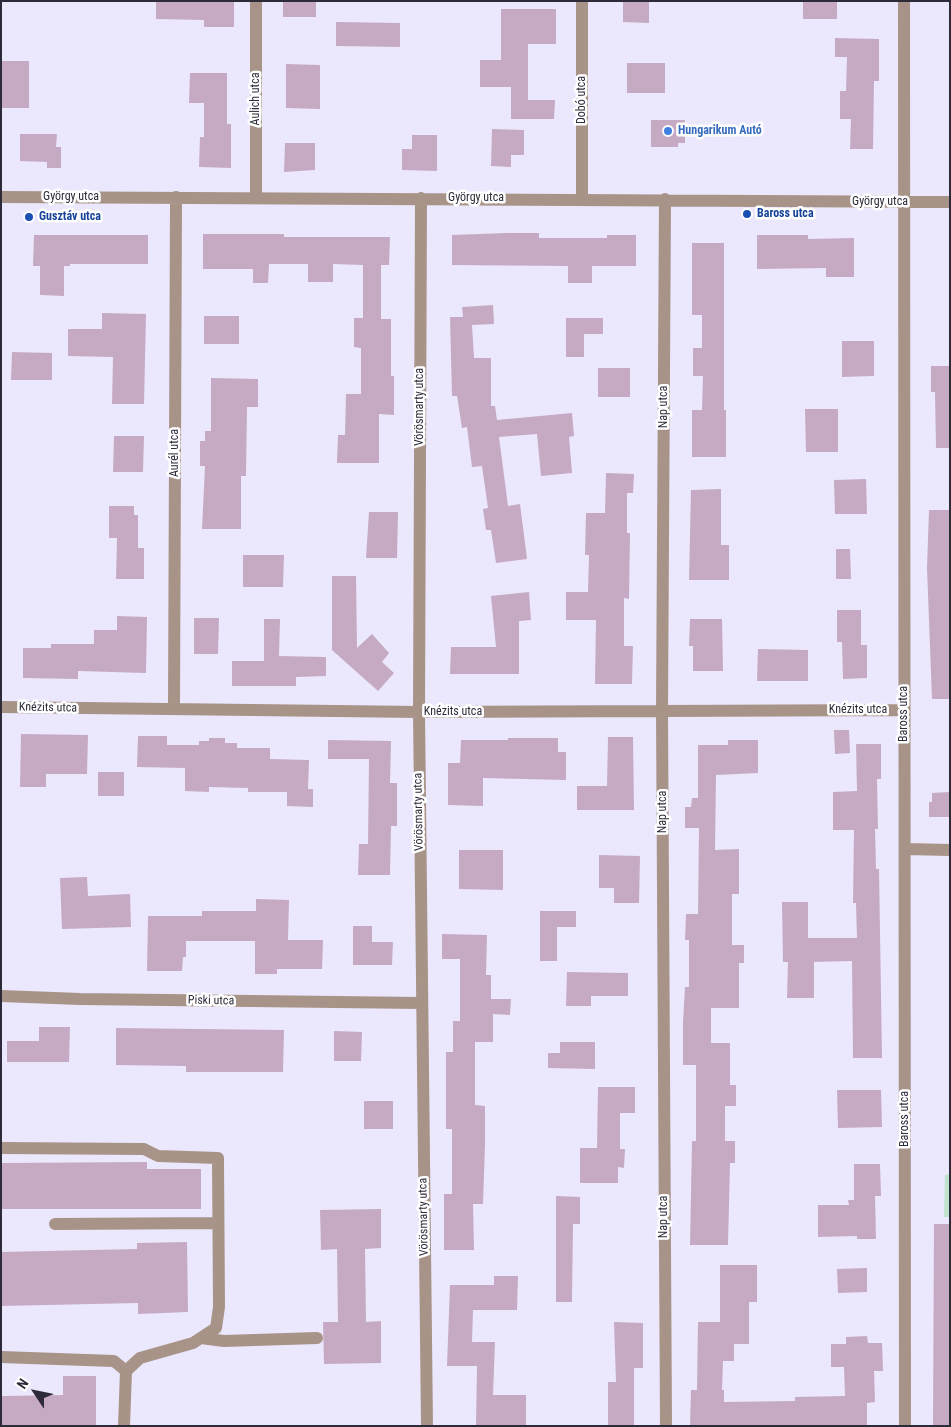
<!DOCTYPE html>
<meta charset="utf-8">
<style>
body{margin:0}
#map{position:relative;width:951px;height:1427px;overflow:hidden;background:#ebe8fd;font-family:"Roboto Condensed",sans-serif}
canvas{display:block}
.frame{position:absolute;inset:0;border:2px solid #2d2b39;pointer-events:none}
.north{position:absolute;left:10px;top:1367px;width:50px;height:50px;-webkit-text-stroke:4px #fff;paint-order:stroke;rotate:304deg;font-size:14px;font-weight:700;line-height:20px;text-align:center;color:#2d2b39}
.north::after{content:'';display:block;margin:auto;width:18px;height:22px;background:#2d2b39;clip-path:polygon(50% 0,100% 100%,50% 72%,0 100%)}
</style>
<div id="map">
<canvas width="951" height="1427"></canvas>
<div class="frame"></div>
<div class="north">N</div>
</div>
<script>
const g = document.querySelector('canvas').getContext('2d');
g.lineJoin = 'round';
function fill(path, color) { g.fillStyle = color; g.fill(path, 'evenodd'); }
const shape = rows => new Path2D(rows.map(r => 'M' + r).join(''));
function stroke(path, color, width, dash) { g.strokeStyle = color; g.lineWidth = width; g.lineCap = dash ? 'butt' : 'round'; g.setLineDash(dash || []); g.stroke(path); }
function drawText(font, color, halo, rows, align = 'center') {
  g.font = font + ' "Roboto Condensed",sans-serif'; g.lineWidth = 5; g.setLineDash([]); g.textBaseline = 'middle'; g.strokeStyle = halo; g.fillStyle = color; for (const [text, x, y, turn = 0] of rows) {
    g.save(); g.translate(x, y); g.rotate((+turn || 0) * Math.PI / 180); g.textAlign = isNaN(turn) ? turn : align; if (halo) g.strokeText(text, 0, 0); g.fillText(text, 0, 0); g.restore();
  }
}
fill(shape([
 [950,1174,950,1217,944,1217,945,1175]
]), '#bfe3cc');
fill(shape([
 [156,1,234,1,234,27,204,27,204,20,156,19],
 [283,1,316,1,316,17,283,17],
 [623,1,649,1,649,23,623,22],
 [803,1,837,1,837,19,803,19],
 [501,9,556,9,556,44,528,44,528,100,555,100,554,119,511,119,511,87,480,87,480,60,501,60],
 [336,22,400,23,400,47,336,46],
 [835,38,879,39,879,81,874,81,873,149,850,149,851,119,840,119,840,91,846,91,847,57,835,57],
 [1,61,29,61,29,108,1,108],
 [627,63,665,63,665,93,627,93],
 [286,64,320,65,320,109,286,108],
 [190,73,227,73,227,124,231,124,231,168,199,167,200,137,204,137,204,103,189,103],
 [651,120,685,120,685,143,678,143,678,147,651,147],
 [492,129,524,130,524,155,511,155,511,167,491,166],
 [20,134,57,134,56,147,61,147,61,168,47,168,47,162,20,161],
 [412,135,437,135,437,171,402,170,402,149,412,149],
 [285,143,315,143,315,170,284,172],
 [506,233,539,233,539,238,607,238,607,235,636,235,636,266,592,266,592,283,568,283,568,266,452,265,452,235],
 [203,234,284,234,284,237,390,237,389,265,381,265,381,319,391,319,391,376,394,376,394,415,379,414,379,463,337,463,338,435,345,435,346,394,361,394,361,348,354,347,354,318,363,318,363,265,333,264,333,282,308,282,308,264,269,264,268,283,253,283,253,269,203,269],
 [34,235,148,235,148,264,70,264,70,266,64,266,64,296,40,295,40,266,33,266],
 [757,235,808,235,808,239,854,238,854,277,826,277,826,268,757,269],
 [692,243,724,243,724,410,726,410,726,457,692,457,692,410,702,410,703,376,693,376,693,348,702,348,702,315,692,315],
 [493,305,494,324,472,325,474,358,491,358,491,406,495,406,497,420,572,413,574,436,569,437,572,473,541,476,537,434,499,437,508,506,520,504,527,559,496,563,491,530,486,530,483,509,488,508,482,466,472,467,467,427,462,428,457,396,452,396,450,317,463,317,462,307],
 [102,313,146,314,144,404,112,404,113,357,68,356,68,329,102,329],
 [204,316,239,316,239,344,204,344],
 [566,318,603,318,603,334,584,334,584,357,566,357],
 [842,341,874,341,874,376,842,377],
 [12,352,52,353,52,380,11,380],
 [931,366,950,366,950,448,936,448,935,392,931,392],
 [598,368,630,368,630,397,598,397],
 [211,378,258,379,258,407,247,407,246,476,241,476,241,529,202,529,205,466,200,466,200,441,205,441,205,431,211,431],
 [805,409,838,409,838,452,806,452],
 [114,436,144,436,143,472,113,472],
 [606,473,634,474,633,493,627,493,627,533,630,533,629,599,624,598,624,646,633,646,632,684,595,684,596,620,566,620,566,592,588,592,589,555,585,555,586,513,605,513],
 [866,479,867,514,835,514,834,480],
 [721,489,721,545,729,545,729,580,689,580,691,490],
 [109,506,134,506,134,515,138,515,138,548,144,548,144,579,116,579,117,538,109,538],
 [929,510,950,510,950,699,932,699,927,568],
 [369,512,398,512,397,558,366,558],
 [836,549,850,549,851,579,836,579],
 [243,555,284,555,283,587,243,587],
 [332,576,356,576,357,648,372,634,389,653,382,662,394,673,378,691,332,650],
 [529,592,531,620,519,621,519,674,450,674,451,647,496,647,491,596],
 [837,610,861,610,861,645,867,645,867,678,843,679,842,642,837,642],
 [117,616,147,617,146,673,78,671,78,679,23,678,23,648,51,648,51,644,94,644,94,630,117,630],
 [194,618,219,618,218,654,194,654],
 [264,619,280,619,279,656,326,657,326,676,296,677,296,686,232,686,232,661,264,661],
 [690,619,722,619,723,671,693,671,693,646,689,646],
 [758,649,808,650,808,681,757,681],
 [834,730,849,730,850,753,835,754],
 [21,734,88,735,87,774,46,774,46,787,20,787],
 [138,736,167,736,167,745,199,745,199,741,209,741,209,738,225,738,225,743,237,743,237,748,270,748,270,759,309,760,308,789,313,789,313,807,287,806,287,792,248,792,248,788,209,787,209,792,185,791,185,768,137,767],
 [608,737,633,737,634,810,577,810,577,786,607,786],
 [508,738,558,738,558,752,566,752,566,780,483,778,483,806,448,805,448,763,460,763,461,740,508,740],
 [328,740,391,741,390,783,397,783,397,826,391,826,390,875,358,875,359,844,368,844,369,759,328,759],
 [728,740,758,740,758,773,716,775,715,850,739,849,739,894,732,894,732,945,744,945,744,963,739,963,739,1008,711,1008,711,1043,730,1043,730,1085,736,1085,736,1106,725,1106,725,1141,735,1141,735,1163,730,1163,728,1245,690,1245,692,1141,696,1141,696,1065,683,1065,683,1022,685,987,689,987,689,940,685,940,686,914,698,914,699,828,685,828,685,807,691,807,692,798,698,798,698,745,728,745],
 [856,744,881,744,881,779,877,779,878,829,875,829,876,869,879,869,882,1058,853,1058,852,961,814,962,814,998,787,998,788,962,783,962,782,902,808,902,808,938,857,938,856,903,853,903,854,830,833,830,833,792,857,791],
 [98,772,124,772,124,796,98,796],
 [949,792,950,817,929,817,929,802,932,802,932,793],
 [459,850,503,850,503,890,459,889],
 [599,855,640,856,639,903,614,903,614,888,599,888],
 [87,877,88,896,130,894,131,927,62,929,60,878],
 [256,899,289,900,288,940,323,940,322,969,277,969,277,974,255,974,255,941,186,941,186,957,183,957,182,971,147,971,148,916,202,916,202,911,256,911],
 [540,911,576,911,576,927,557,927,557,961,540,961],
 [353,926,372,926,372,942,393,942,392,965,353,965],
 [442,934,487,935,486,975,491,975,491,999,511,999,510,1015,493,1014,493,1042,475,1042,475,1105,485,1106,485,1145,483,1204,473,1204,474,1250,444,1250,444,1194,452,1194,452,1129,446,1129,446,1052,453,1052,453,1021,460,1021,460,959,442,959],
 [567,972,628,973,628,996,591,996,591,1006,566,1006],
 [39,1027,70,1027,69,1062,7,1062,7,1041,39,1041],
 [116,1028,284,1030,283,1072,186,1072,186,1066,116,1065],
 [334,1031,362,1032,361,1061,334,1061],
 [560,1042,595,1042,595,1069,548,1068,548,1053,560,1053],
 [598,1087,635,1087,635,1113,620,1113,620,1149,625,1149,624,1168,618,1167,618,1183,580,1183,580,1148,597,1148],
 [837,1090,881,1090,882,1127,838,1128],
 [364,1101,393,1101,393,1129,364,1129],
 [147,1162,147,1169,201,1169,201,1209,1,1209,1,1163],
 [854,1164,880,1164,881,1196,875,1196,876,1239,857,1239,857,1236,818,1237,818,1205,849,1205,848,1200,854,1200],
 [556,1196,580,1197,580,1224,573,1224,572,1302,556,1302],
 [381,1209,381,1248,365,1249,366,1322,381,1321,381,1363,324,1364,323,1322,338,1322,337,1249,321,1250,320,1210],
 [934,1224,950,1224,950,1426,933,1426],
 [187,1242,188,1312,138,1314,138,1303,1,1306,1,1252,137,1249,137,1243],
 [720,1265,757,1265,757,1302,749,1302,749,1344,734,1344,734,1361,723,1361,722,1390,724,1390,724,1402,795,1401,795,1397,845,1396,844,1367,831,1367,831,1344,846,1344,846,1337,867,1336,868,1343,882,1343,883,1371,874,1371,875,1402,867,1403,867,1426,690,1426,691,1390,697,1390,698,1322,720,1322],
 [867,1268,867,1292,838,1293,837,1269],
 [494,1276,518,1276,517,1310,473,1310,472,1342,495,1342,493,1395,526,1395,526,1426,476,1426,477,1366,447,1366,450,1285,494,1285],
 [614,1322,643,1323,643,1368,634,1368,634,1426,608,1426,608,1382,616,1382],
 [63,1376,96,1376,96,1426,1,1426,1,1396,63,1395]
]), '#c6aac3');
stroke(shape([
 [256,1,256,198],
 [582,1,582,199],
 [904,1,905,1426],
 [1,197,950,202],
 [421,198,419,712,427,1426],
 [665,199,662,711,666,1426],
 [1,707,419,712,904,710],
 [174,709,176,197],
 [905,849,950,850],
 [1,996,80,999,421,1003],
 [1,1148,144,1149,158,1156,218,1158,219,1307,216,1328,193,1343,140,1358,126,1371,124,1426],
 [55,1224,218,1223],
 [201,1338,224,1341,317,1338],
 [1,1357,114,1361,126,1371]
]), '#a79387', 12);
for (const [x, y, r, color] of [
 [668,131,5,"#3f7fe0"],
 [747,214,5,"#1a4fb4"],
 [29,217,5,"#1a4fb4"]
]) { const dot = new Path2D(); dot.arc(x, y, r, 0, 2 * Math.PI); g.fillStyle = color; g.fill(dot); stroke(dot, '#fff', 2); }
drawText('12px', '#2d2b39', '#fff', [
 ["Aulich utca",256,99,-90],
 ["Dobó utca",582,100,-90],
 ["György utca",71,197],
 ["György utca",476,198],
 ["György utca",880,202],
 ["Vörösmarty utca",420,407,-90],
 ["Nap utca",664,407,-90],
 ["Aurél utca",175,453,-90],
 ["Knézits utca",48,708,1],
 ["Knézits utca",858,710],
 ["Knézits utca",453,712],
 ["Baross utca",904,714,-90],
 ["Vörösmarty utca",419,812,-91],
 ["Nap utca",663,812,-90],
 ["Piski utca",211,1001,1],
 ["Baross utca",905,1119,-90],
 ["Vörösmarty utca",424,1217,-91],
 ["Nap utca",664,1217,-90]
]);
drawText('bold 12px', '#366cbe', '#fff', [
 ["Hungarikum Autó",678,131]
], 'left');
drawText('bold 12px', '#164399', '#fff', [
 ["Baross utca",757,214],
 ["Gusztáv utca",39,217]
], 'left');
</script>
